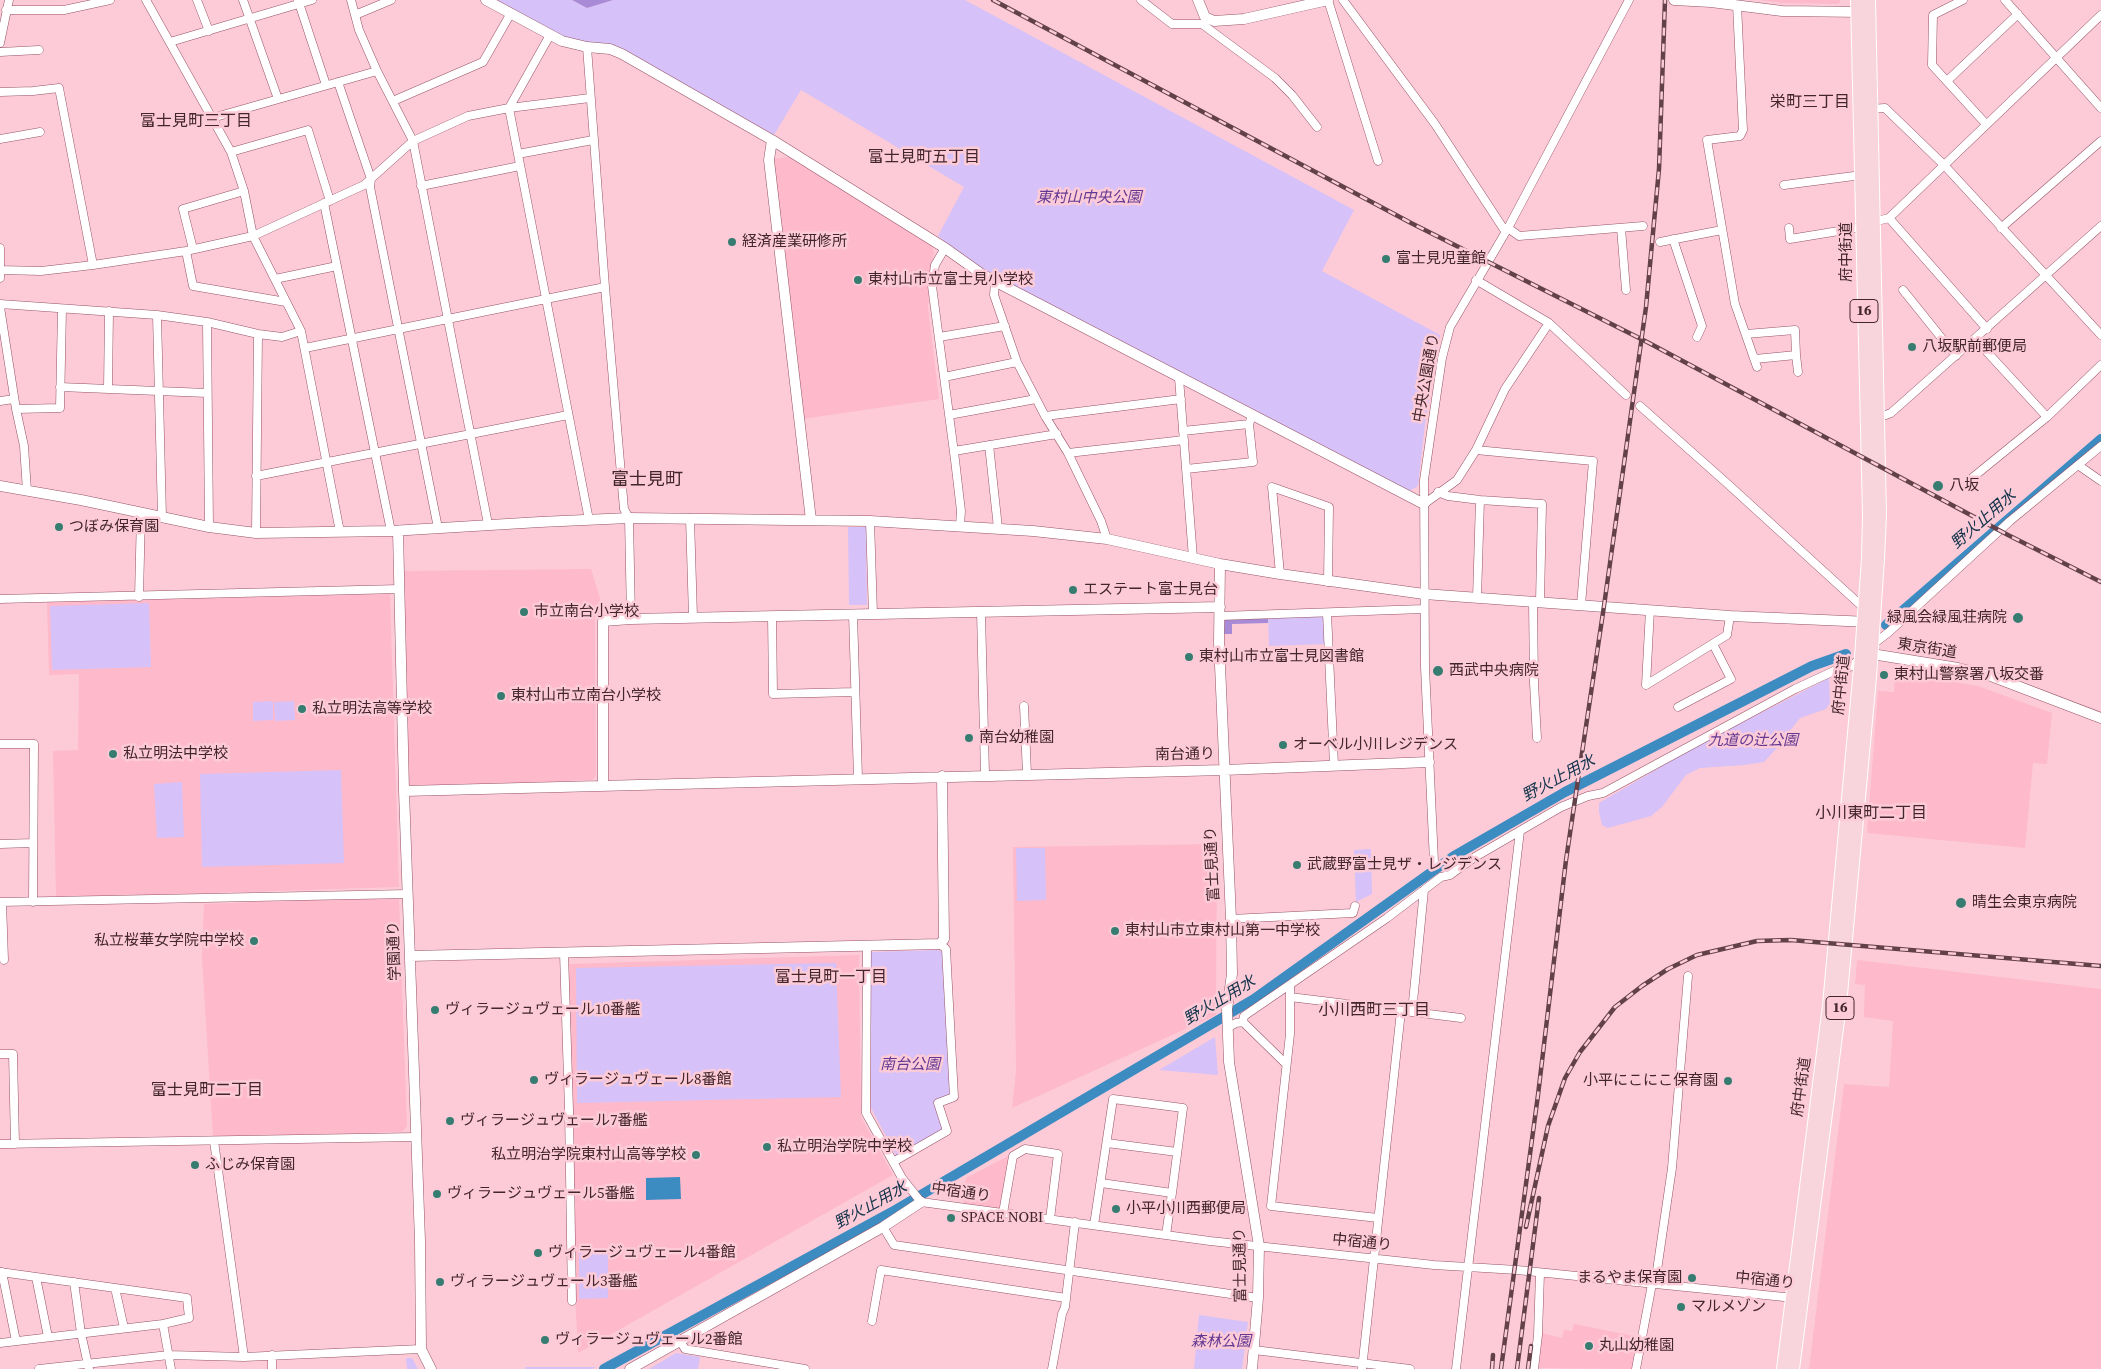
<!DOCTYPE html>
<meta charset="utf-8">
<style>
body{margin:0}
canvas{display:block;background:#fccbd7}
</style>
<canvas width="2101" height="1369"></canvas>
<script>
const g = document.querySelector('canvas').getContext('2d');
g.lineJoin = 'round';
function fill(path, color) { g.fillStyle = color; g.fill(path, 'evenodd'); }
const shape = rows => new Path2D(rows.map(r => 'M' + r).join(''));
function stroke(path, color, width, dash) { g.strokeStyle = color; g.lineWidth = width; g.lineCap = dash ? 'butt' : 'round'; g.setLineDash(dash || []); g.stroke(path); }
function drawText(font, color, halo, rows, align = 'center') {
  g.font = font + ' "Source Serif 4","Noto Sans JP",serif'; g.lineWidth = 5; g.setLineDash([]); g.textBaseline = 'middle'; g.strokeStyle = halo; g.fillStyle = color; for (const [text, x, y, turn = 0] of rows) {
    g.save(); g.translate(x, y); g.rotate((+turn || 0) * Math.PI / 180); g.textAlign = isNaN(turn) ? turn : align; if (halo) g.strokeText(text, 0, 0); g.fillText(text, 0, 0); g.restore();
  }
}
fill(shape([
 [1759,0,1840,0,1840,2,1838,4,1782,3],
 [792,156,932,246,934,253,931,268,928,307,939,399,802,419,774,159],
 [591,569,605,615,595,617,596,776,592,780,408,788,404,571],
 [390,594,399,887,56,898,53,751,78,750,79,674,49,675,47,602],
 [1895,672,1978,686,2052,713,2047,764,2033,763,2025,848,1867,833,1878,691,1894,692],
 [1217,844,1216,1015,1012,1108,1016,1070,1013,847],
 [399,897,407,1126,402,1132,213,1137,202,957,204,904],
 [859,955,861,1117,893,1175,578,1353,571,1214,568,964],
 [1857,960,2101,989,2101,1369,1809,1369,1844,1084,1889,1087,1893,1021,1864,1017,1865,985,1855,984],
 [1008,1156,1010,1157,1002,1207,1000,1209,963,1204,966,1178],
 [1574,1324,1639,1337,1633,1369,1537,1368,1542,1333,1562,1338,1564,1330,1572,1331]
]), '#feb9cb');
fill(shape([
 [496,0,572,0,587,8,613,0,965,0,1354,210,1322,271,1440,335,1425,424,1418,486,1409,491,978,269,938,236,964,187,801,90,774,135,631,54,564,39],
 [848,527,866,527,867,605,849,605],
 [149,603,151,667,52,670,50,606],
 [1327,613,1328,644,1269,646,1268,615],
 [1829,678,1830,703,1826,709,1800,718,1776,749,1764,762,1744,765,1700,768,1686,775,1662,807,1651,816,1608,828,1602,825,1599,812,1599,803,1695,747],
 [273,701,273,720,253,721,253,702],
 [294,701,295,720,275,721,274,702],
 [341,770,344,863,202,867,200,774],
 [182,782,184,837,157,838,154,784],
 [1016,848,1045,848,1046,900,1017,901],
 [1371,849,1372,894,1356,902,1354,850],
 [938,950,943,952,951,1094,934,1101,943,1129,897,1157,871,1108,871,952],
 [836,963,841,1097,577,1103,576,968],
 [1215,1037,1218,1075,1159,1070],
 [579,1253,608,1253,608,1298,579,1299],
 [1199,1315,1248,1322,1242,1369,1194,1369],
 [676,1353,700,1357,698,1369,649,1369],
 [406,1358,412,1358,418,1369,407,1369],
 [525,1367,596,1367,592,1369,525,1369]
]), '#d6c1f8');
fill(shape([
 [572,0,613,0,587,8],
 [1268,615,1268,623,1232,624,1232,634,1219,634,1219,618]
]), '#a88ad6');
fill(shape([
 [680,1177,681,1199,646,1200,646,1178]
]), '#3c8cc2');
stroke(shape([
 [1886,625,2101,439],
 [604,1369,892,1212,1254,999,1454,856,1565,792,1812,666,1846,654]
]), '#3c8cc2', 10);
const minor = shape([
 [146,0,231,152,244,191,253,236,301,331,340,532],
 [197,0,209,31],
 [243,0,278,99],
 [298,0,326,85],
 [351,0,359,30,377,71,413,141,488,524],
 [1141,0,1172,24,1202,24,1205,22],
 [1328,0,1378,161],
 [1343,0,1435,124,1505,231],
 [1963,0,1933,15,1932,65,1986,124],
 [2005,0,2101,108],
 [1737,5,1743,130,1740,136,1707,140,1735,304,1757,367],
 [6,10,64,10,110,0],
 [355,15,391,0],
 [1202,24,1275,78,1292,95,1317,127],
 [550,35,509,108,589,520],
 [170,42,312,0],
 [0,43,9,0],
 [587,47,605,287,624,509,629,518,631,619],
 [0,52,39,50],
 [1947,81,2018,14],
 [338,82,371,179,370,187,438,528],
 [0,92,33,91,59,88,93,265],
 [393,101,483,62,511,13],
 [1870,109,1885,108,1944,165,2101,335],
 [212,118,377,71],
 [0,139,40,132],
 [231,152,308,130,330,201],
 [518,154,593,140],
 [1784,185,1862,175],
 [421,186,520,166],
 [324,203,391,531],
 [1889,218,1987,329],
 [1508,228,1519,236,1643,226],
 [1621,228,1626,290],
 [1789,228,1790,239,1863,227,1873,222,1889,218,2101,15],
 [2001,228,2101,141],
 [1673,239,1702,326,1697,337],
 [1660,242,1722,230],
 [0,248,0,278],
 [945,248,935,265,932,286,955,460,961,511,960,525],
 [193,249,183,209,244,191],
 [186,251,193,286,286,302],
 [0,270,41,271,93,265,186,251,253,236,364,185,413,141,468,116,509,108,590,98],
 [275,279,337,266],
 [995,282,994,295,1017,362,1045,416,1068,453,1101,521,1107,539],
 [1903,290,1956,356],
 [0,304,157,315,207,322,258,334,282,337,301,331],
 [0,307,16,409,24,446,27,491],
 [157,315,162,517],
 [207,322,209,527],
 [1549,323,1626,395],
 [1746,334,1795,330,1796,355,1755,359],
 [939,337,1005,326],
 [1975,339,2047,417],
 [305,348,605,287],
 [1796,355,1798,372],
 [944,377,1017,362],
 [1179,378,1193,558],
 [60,387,207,393],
 [108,389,109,311],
 [0,401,14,399],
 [1640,406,1730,486,1865,609],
 [16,409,60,408,62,309],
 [949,415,1036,399],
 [1045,416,1181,399],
 [1875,419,1891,413,2101,226],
 [1183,431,1249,424],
 [989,445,998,528],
 [1476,450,1593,461,1581,605],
 [954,451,1057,434],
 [1068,453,1184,440],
 [2078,465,2101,481],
 [1186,469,1253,462,1249,424,1252,416],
 [256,476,568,415],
 [1972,478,2047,417,2101,365],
 [1438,492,1448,496,1480,500,1542,504,1540,602],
 [1424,504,1457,480,1476,450,1505,389,1549,323,1476,280],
 [690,518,693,617],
 [870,521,873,614],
 [256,533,258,334],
 [1280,574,1272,487,1329,507,1328,582],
 [139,597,141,513],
 [1477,598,1480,500],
 [0,599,399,589],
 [1533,602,1534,683,1537,738],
 [1650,610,1646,685,1727,635,1730,616],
 [981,612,985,775],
 [1327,613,1334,765],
 [853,614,858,778],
 [772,616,773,694,855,692],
 [1220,616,1424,609],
 [1872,645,1889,632,2010,521,2101,446],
 [1024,706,1027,774],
 [1678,707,1731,679,1713,644],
 [0,744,34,744,33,902],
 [0,844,33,843],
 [1434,862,1425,667,1424,480,1442,358,1450,327,1508,228,1629,0],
 [0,902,408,894],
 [2,902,4,960],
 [1231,919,1353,913,1355,906],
 [867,945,866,1113,902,1178,921,1202,1210,1241,1434,1265,1517,1270,1794,1298],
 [564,953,569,1110,572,1301],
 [1290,985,1290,1034,1271,1206,1378,1218],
 [1290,997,1461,1018],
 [1412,1012,1424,890],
 [1243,1022,1244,1016,1387,918,1441,877,1450,875,1475,857,1561,807,1588,796,1603,793,1795,689,1836,670,1850,667,1862,657],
 [1227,1028,1236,1023,1243,1022,1286,1064],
 [0,1054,13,1054,15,1144],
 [214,1141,244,1357],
 [1107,1143,1177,1152],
 [0,1144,416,1137],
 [893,1162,947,1131,938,1103,954,1097,946,949,940,944],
 [1003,1213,1013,1156,1025,1149,1058,1154,1050,1219],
 [1094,1225,1113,1099,1183,1108,1172,1193,1101,1183],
 [883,1227,894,1245,1258,1298],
 [1166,1235,1172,1193],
 [0,1272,187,1298,189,1318,163,1324,171,1369],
 [2,1272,16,1341],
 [36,1277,48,1337],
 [74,1282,81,1333,89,1369],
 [1655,1284,1672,1168,1688,976],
 [115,1288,124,1328],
 [872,1321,881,1270,1066,1298],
 [680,1341,685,1349,805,1369],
 [0,1343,163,1324],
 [1254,1350,1410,1369],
 [39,1369,169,1355,244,1357,421,1349],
 [272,1369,272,1355],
 [1052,1369,1062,1314,1065,1307,1075,1222],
 [1362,1369,1401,1011],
 [1456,1369,1520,831],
 [1534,1369,1538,1335,1540,1273],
 [1636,1369,1652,1284]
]);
const tertiary = shape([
 [486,0,562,41,587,47,610,49,622,54,772,140,945,248,983,275,1424,504],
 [1198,0,1205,17,1214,21,1244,19,1328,0],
 [1674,0,1711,2,1782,11,1863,12],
 [772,140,769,160,811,520],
 [0,486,81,500,209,527,256,533,391,531,540,522,629,518,870,521,1033,531,1107,539,1220,564,1280,574,1424,594,1730,616,1870,622],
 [398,531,404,791,420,1241,421,1349,431,1369],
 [1220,564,1219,642,1231,919,1232,974,1227,1009,1229,1062,1259,1246,1258,1298,1252,1369],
 [1865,656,1872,654,1958,668,1991,676,2101,718],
 [603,786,603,621,631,619,1220,607],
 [404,791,1224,770,1429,762],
 [410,956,940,944,944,939,942,776],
 [630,1369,883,1227,921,1202]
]);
const primary = shape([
 [1783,1369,1829,1005,1861,657,1868,558,1869,515,1857,0],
 [1793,1369,1840,1005,1870,677,1878,559,1880,515,1869,0]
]);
stroke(minor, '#975367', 9);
stroke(tertiary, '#975367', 11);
stroke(primary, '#fff', 14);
stroke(minor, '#fff', 8);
stroke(tertiary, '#fff', 10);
stroke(primary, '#f8d4dd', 12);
const rail = shape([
 [993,0,1411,223,1649,343,2008,535,2101,582],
 [1526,1227,1548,1126,1565,1078,1580,1052,1615,1007,1642,986,1668,969,1697,955,1757,941,1791,940,2101,966],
 [1492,1369,1493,1355],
 [1501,1369,1538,1095,1566,860,1604,606,1646,307,1659,169,1665,0],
 [1517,1369,1539,1198],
 [1528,1369,1531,1346]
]);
stroke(rail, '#63414a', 4.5);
stroke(rail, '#fccbd7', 2.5, [8]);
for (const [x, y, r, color] of [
 [732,242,5,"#377c71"],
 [1386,259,5,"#377c71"],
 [858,280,5,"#377c71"],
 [1912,347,5,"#377c71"],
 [1938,486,6,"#377c71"],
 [59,527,5,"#377c71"],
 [1073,590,5,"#377c71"],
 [524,612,5,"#377c71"],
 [2018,618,6,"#377c71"],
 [1189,657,5,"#377c71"],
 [1438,671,6,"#377c71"],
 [1884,675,5,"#377c71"],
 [501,696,5,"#377c71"],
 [302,709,5,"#377c71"],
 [969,738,5,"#377c71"],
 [1283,745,5,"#377c71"],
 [113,754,5,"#377c71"],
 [1297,865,5,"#377c71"],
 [1961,903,6,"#377c71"],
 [1115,931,5,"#377c71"],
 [254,941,5,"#377c71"],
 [435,1010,5,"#377c71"],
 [534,1080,5,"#377c71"],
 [1728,1081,5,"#377c71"],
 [450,1121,5,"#377c71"],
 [767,1147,5,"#377c71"],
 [696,1155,5,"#377c71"],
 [195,1165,5,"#377c71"],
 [437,1194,5,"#377c71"],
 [1116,1209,5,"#377c71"],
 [951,1218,5,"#377c71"],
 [538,1253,5,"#377c71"],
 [1692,1278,5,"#377c71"],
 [440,1282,5,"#377c71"],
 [1681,1307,5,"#377c71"],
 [545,1340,5,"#377c71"],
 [1589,1346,5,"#377c71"]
]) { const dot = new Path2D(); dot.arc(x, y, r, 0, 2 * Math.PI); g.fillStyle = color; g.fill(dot); stroke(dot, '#fccbd7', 2); }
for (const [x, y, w] of [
 [1864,311,28],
 [1840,1008,28]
]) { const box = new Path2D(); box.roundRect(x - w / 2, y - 11.5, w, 23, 4); g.fillStyle = '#fccbd7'; g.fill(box); stroke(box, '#43252d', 1); }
drawText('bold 14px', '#43252d', null, [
 ["16",1864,311],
 ["16",1840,1008]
]);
drawText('italic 15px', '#623892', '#fccbd7', [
 ["東村山中央公園",1089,198],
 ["九道の辻公園",1753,741],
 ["南台公園",910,1065],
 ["森林公園",1221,1342]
]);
drawText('15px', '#43252d', '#fccbd7', [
 ["経済産業研修所",742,242],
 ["富士見児童館",1396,259],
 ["東村山市立富士見小学校",868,280],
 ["八坂駅前郵便局",1922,347],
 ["八坂",1949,486],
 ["つぼみ保育園",69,527],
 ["エステート富士見台",1083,590],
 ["市立南台小学校",534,612],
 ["緑風会緑風荘病院",2007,618,"right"],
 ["東村山市立富士見図書館",1199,657],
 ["西武中央病院",1449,671],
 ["東村山警察署八坂交番",1894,675],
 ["東村山市立南台小学校",511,696],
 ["私立明法高等学校",312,709],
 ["南台幼稚園",979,738],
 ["オーベル小川レジデンス",1293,745],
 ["私立明法中学校",123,754],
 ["武蔵野富士見ザ・レジデンス",1307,865],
 ["晴生会東京病院",1972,903],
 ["東村山市立東村山第一中学校",1125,931],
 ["私立桜華女学院中学校",244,941,"right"],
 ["ヴィラージュヴェール10番艦",445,1010],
 ["ヴィラージュヴェール8番館",544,1080],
 ["小平にこにこ保育園",1718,1081,"right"],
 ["ヴィラージュヴェール7番艦",460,1121],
 ["私立明治学院中学校",777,1147],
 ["私立明治学院東村山高等学校",686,1155,"right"],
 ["ふじみ保育園",205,1165],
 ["ヴィラージュヴェール5番艦",447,1194],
 ["小平小川西郵便局",1126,1209],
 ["SPACE NOBI",961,1218],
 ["ヴィラージュヴェール4番館",548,1253],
 ["まるやま保育園",1682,1278,"right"],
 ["ヴィラージュヴェール3番艦",450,1282],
 ["マルメゾン",1691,1307],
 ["ヴィラージュヴェール2番館",555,1340],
 ["丸山幼稚園",1599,1346]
], 'left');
drawText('15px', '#43252d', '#fccbd7', [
 ["府中街道",1847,252,-90],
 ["中央公園通り",1427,378,-80],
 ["東京街道",1927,649,9],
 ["府中街道",1842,685,-84],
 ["南台通り",1185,755,-1],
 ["富士見通り",1213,864,-93],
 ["学園通り",395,951,-92],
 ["府中街道",1802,1087,-82],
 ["中宿通り",961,1193,8],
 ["中宿通り",1362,1243,6],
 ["富士見通り",1241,1265,-91],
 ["中宿通り",1765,1281,6]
]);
drawText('16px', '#43252d', '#fccbd7', [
 ["栄町三丁目",1810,103],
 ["富士見町三丁目",196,122],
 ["富士見町五丁目",924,158],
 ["小川東町二丁目",1871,814],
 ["富士見町一丁目",831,978],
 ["小川西町三丁目",1374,1011],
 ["富士見町二丁目",207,1091]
]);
drawText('italic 16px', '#10324a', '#fccbd7', [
 ["野火止用水",1984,520,-41],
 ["野火止用水",1559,779,-28],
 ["野火止用水",1220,1001,-31],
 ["野火止用水",871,1206,-29]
]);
drawText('18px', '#43252d', '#fccbd7', [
 ["富士見町",647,480]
]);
</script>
